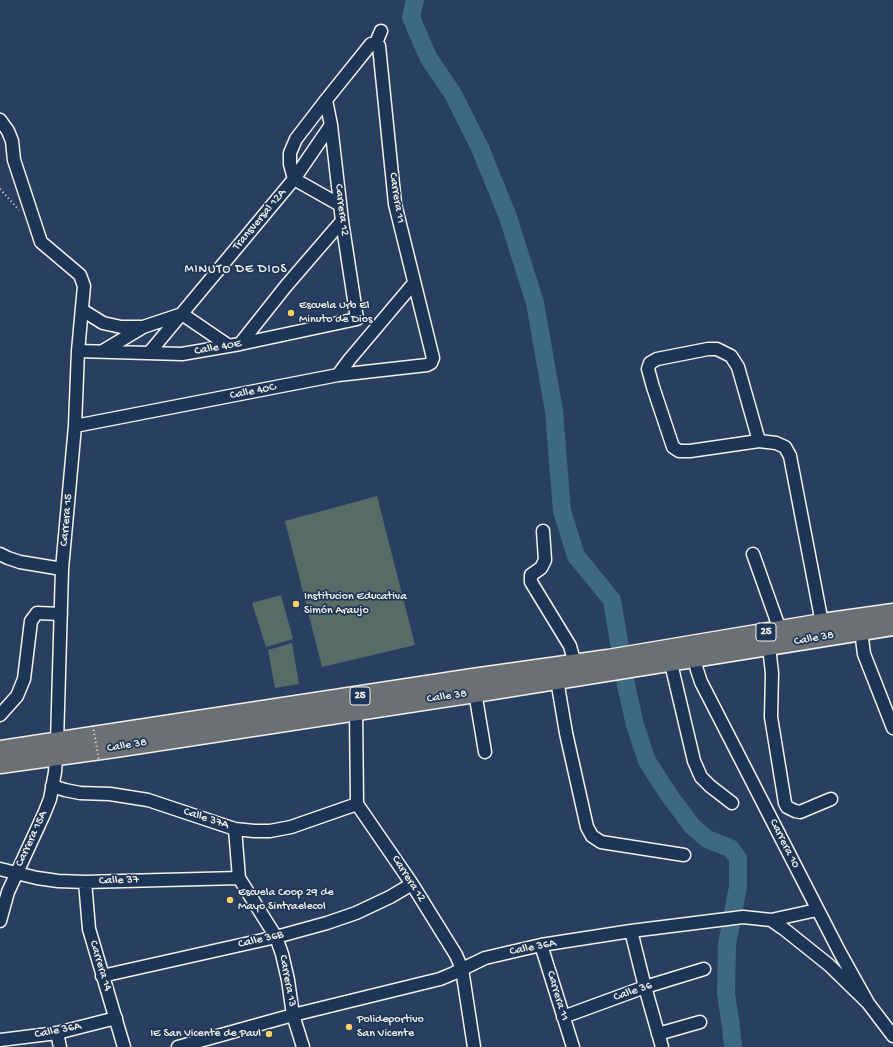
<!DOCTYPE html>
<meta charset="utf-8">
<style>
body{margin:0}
canvas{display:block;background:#283f62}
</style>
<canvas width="893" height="1047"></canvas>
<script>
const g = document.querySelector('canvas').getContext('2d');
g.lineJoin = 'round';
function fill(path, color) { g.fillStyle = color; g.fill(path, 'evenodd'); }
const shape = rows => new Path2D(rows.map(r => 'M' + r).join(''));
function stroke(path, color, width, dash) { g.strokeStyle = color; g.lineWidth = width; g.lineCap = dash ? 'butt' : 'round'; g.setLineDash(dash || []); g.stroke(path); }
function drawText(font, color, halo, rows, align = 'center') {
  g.font = font + ' "Gochi Hand",sans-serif'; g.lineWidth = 3.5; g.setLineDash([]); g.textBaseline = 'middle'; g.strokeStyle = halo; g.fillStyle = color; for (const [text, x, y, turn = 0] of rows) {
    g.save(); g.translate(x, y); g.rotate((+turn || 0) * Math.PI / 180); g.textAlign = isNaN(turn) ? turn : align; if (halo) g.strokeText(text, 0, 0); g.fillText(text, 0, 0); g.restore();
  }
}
fill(shape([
 [377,496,415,645,322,667,285,521],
 [281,595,293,639,266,647,252,603],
 [292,643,299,684,275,688,268,650]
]), '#576c67');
stroke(shape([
 [415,0,411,17,428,57,453,94,480,148,508,217,535,303,554,411,562,511,576,556,612,600,626,685,635,725,647,761,669,795,692,826,707,839,730,848,738,858,738,887,727,944,726,994,731,1027,733,1047]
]), '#3e6983', 18);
const minor = shape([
 [0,120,8,131,12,141,14,160,41,242,80,275,84,286,78,351,75,426,62,569,57,742,55,772,50,799,44,814,8,892,0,921],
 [340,205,294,179,290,164,290,153,296,139,326,100,371,44,376,43],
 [82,310,103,323,121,327,143,327,182,314,229,346],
 [240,344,286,286,342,221],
 [78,351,182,354,240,344,357,319,342,221,331,125,326,100],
 [103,351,143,327],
 [149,353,294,179,331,125],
 [338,375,349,360,414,283],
 [75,426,338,375,427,365,431,363,433,358,395,204,379,46,376,43,381,31],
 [759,441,738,367,731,356,717,349,708,349,657,359,650,363,648,369,653,387,673,447,679,451,690,451,759,441,776,443,785,447,790,456,822,623],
 [543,531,545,560,541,568,531,575,531,582,570,646,575,664],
 [0,554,8,558,20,562,62,569],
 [753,554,780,630],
 [861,631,864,654,893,728],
 [769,647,772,673,771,717,785,803,787,807,795,811,800,812,831,799],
 [693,652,697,670,701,682,839,951,868,1003,893,1036],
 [669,655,694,761,701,777,710,786,732,803],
 [557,680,566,733,587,827,592,836,601,842,684,855],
 [474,686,485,752],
 [356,710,357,804,412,884,456,955,462,969,474,1047],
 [0,715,17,696,24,679,31,621,37,613,61,614],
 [52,786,65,790,80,793,110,794,148,800,235,829,254,831,270,831,291,827,357,804],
 [235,829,239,878,276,937,282,954,288,980,293,1015,303,1047],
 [0,869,37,878,58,881,85,882,239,878],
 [85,882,89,929,124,1047],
 [771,920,817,910],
 [631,931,645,987,662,1047],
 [541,945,573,1047],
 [102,976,276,937,327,923,356,913,390,897,412,884],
 [563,1017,645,987,704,969],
 [57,1033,60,1047],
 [658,1034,700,1022],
 [0,1040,57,1033,116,1018],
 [178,1047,293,1015,440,979,452,974,485,958,541,945,631,931,743,917,771,920,784,929,829,965,868,1003]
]);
const highway = shape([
 [0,750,473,678,608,659,822,623,893,613],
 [0,764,115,748,475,693,893,626]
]);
stroke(minor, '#f4f1e8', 15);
stroke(highway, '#f4f1e8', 21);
stroke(shape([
 [0,189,19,210]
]), '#f4f1e8', 2, [1, 3]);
stroke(minor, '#1d3557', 12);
stroke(highway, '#6a7074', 18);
stroke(shape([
 [93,726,99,761]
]), '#f4f1e8', 2, [1, 3]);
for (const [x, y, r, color] of [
 [291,313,4,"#ffd166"],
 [296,604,4,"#ffd166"],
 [230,900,4,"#ffd166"],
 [349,1027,4,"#ffd166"],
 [269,1034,4,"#ffd166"]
]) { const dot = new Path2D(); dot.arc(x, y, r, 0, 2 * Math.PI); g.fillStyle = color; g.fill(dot); stroke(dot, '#1d3557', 1.5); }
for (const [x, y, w] of [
 [766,632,20],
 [360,696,20]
]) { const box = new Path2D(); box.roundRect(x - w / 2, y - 9, w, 18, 3); g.fillStyle = '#1d3557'; g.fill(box); stroke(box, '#f4f1e8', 1); }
drawText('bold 11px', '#f4f1e8', null, [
 ["25",766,632],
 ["25",360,696]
]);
drawText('12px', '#f4f1e8', '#1d3557', [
 ["Carrera 11",396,198,81],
 ["Carrera 12",341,210,83],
 ["Transversal 12A",260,220,-50],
 ["Calle 40E",218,348,-10],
 ["Calle 40C",253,392,-11],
 ["Carrera 15",67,520,-85],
 ["Calle 38",814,639,-10],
 ["Calle 38",447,697,-8],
 ["Calle 38",127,746,-9],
 ["Calle 37A",206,819,18],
 ["Carrera 15A",32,839,-65],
 ["Carrera 10",784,844,63],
 ["Carrera 12",408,879,57],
 ["Calle 37",119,881,-2],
 ["Calle 36B",261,940,-13],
 ["Calle 36A",533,948,-11],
 ["Carrera 14",100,966,73],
 ["Carrera 13",287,981,79],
 ["Calle 36",633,992,-19],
 ["Carrera 11",557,996,73],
 ["Calle 36A",58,1031,-11]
]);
drawText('12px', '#f4f1e8', '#1d3557', [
 ["Escuela Urb El",299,306],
 ["Minuto de Dios",299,320],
 ["Institucion Educativa",304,597],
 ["Simón Araujo",304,611],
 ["Escuela Coop 29 de",238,893],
 ["Mayo Sintraelecol",238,907],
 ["Polideportivo",357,1020],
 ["San Vicente",357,1034],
 ["IE San Vicente de Paul",261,1034,"right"]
], 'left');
g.letterSpacing = '1px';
drawText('13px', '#f4f1e8', '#1d3557', [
 ["MINUTO DE DIOS",236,270]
]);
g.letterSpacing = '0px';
</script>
